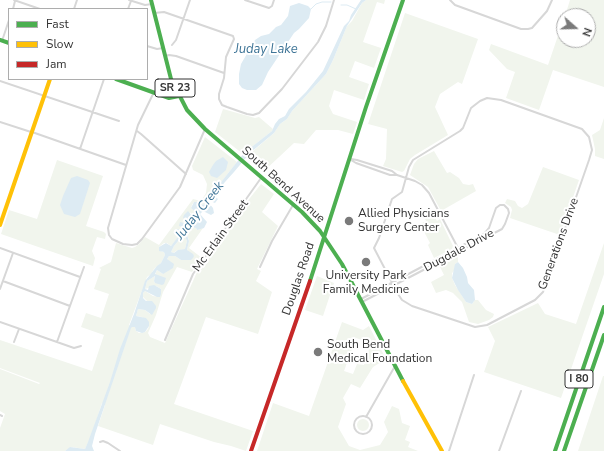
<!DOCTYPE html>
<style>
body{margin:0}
#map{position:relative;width:604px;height:451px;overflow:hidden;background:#fff;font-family:"Nunito Sans",sans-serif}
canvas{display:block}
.legend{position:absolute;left:8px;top:8px;width:140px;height:72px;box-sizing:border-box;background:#fff;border:1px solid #adadad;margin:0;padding:5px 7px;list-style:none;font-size:12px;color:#333}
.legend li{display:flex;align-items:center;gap:8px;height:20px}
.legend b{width:20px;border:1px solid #adadad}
.north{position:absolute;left:556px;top:8px;width:40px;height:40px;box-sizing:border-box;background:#fff;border:1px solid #adadad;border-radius:50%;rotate:110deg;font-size:11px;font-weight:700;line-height:16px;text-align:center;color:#333}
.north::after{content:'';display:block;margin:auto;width:14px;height:18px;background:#7a7a7a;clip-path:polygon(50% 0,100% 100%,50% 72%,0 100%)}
</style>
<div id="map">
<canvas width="604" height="451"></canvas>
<ul class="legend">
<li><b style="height:5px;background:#4caf50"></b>Fast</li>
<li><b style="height:5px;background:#ffc107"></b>Slow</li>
<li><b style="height:5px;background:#c62828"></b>Jam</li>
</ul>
<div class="north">N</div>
</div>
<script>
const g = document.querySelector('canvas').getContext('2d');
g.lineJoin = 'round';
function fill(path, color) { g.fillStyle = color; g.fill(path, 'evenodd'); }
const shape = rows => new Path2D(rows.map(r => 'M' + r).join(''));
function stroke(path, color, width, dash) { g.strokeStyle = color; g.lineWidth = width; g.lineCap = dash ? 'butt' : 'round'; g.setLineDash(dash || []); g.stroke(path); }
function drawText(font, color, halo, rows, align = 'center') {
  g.font = font + ' "Nunito Sans",sans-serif'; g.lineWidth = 4; g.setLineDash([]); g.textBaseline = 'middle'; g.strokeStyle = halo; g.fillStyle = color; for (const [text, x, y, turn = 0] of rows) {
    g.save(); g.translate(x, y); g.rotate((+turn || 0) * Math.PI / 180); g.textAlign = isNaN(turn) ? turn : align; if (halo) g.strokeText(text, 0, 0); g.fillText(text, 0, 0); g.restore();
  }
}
fill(shape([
 [366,0,385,0,384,4,377,2,363,42,381,48,374,68,355,61,349,77,369,84,364,100,334,90,329,106,333,114,357,122,353,134,338,130,316,130,304,144,294,143,263,172,246,157,274,133,280,124,287,119,292,111,326,74,333,60,347,26,352,21,362,3],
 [570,0,604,0,604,87,553,70,539,110,506,98,515,72,507,69,489,50,491,44,548,65,564,18,564,40,588,40,588,16,565,16],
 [405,13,478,39,462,84,458,82,440,94,435,107,448,135,415,155,410,159,404,171,402,172,383,166,386,159,387,129,368,124],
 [223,109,248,116,255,118,259,117,273,129,272,131,243,154,215,132],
 [604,118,604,159,595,156,595,149,592,135,600,130],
 [205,137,237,162,203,205,194,202,192,205,191,208,198,212,193,217,190,212,187,220,190,221,187,226,182,221,186,228,183,232,177,229,174,230,175,234,182,233,171,246,167,243,164,243,159,247,162,252,164,252,165,255,161,263,154,269,151,274,147,277,129,325,135,327,136,331,139,333,145,332,148,329,149,326,142,317,136,316,138,309,145,310,150,314,147,301,143,297,143,293,145,291,153,296,160,297,161,289,156,286,145,289,147,281,155,276,154,281,155,283,164,278,155,275,157,270,163,274,168,261,167,259,169,256,175,256,181,260,191,260,187,250,189,240,186,232,191,227,196,228,197,230,203,228,189,248,202,258,192,272,177,267,163,292,156,315,148,333,150,337,165,343,198,270,246,203,261,184,274,194,262,212,278,226,257,269,261,271,256,281,272,292,258,334,206,317,174,404,253,431,246,451,231,446,214,442,160,424,153,445,98,426,105,405,102,403,91,437,85,449,71,447,65,451,0,451,0,428,5,414,0,411,0,369,39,384,40,383,0,368,0,340,92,371,104,335,81,327,86,313,101,318,109,294,94,289,101,269,99,268,111,262,116,243,132,248,135,247,139,244,145,237,159,245,193,199,201,201,206,193,207,184,203,175,193,170,192,166],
 [434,151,447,173,450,172,459,178,463,184,469,185,473,184,476,191,441,211,428,187,410,175,414,164,418,159],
 [57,160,103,176,86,226,104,232,106,234,105,239,97,237,92,251,95,258,93,266,1,234,9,210,37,219],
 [543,167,579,180,560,235,510,218,512,210,511,207,505,203,507,199,515,201,518,206,522,208,528,204],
 [433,214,437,221,440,219,453,246,452,249,434,258,428,245,430,243,420,224,426,221,425,219],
 [184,234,187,241,185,249,176,251,174,253,171,252,174,246],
 [604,243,604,274,561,398,484,372,495,341,488,327,538,303,545,314,576,324],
 [458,254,458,262,455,264,455,270,452,273,452,278,455,285,466,302,472,304,475,300,478,300,486,310,494,314,493,317,489,320,478,324,469,322,462,302,453,293,446,290,436,293,431,282,444,275,439,265],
 [317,276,334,283,323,316,305,310],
 [342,322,363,330,369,326,386,359,373,367,360,388,351,384,343,398,346,404,338,427,349,446,360,450,380,445,388,432,384,422,392,406,399,409,402,423,410,426,405,440,410,442,408,447,418,451,257,451,273,403,309,416],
 [356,338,371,343,364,365,357,364,353,374,344,371],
 [603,376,604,376,604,451,578,451],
 '357 425a6 6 0 1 1 12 0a6 6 0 1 1-12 0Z'
]), '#f1f5ed');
fill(shape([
 [361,0,366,0,362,3,347,26,333,60,326,74,292,111,287,119,280,124,274,133,250,153,234,172,225,182,214,196,218,199,215,203,210,201,208,202,213,208,214,213,211,215,203,211,200,214,207,222,204,228,197,230,196,228,191,227,186,232,189,241,187,250,193,254,194,256,193,258,191,260,181,260,175,256,169,256,167,259,174,264,173,268,163,274,157,270,155,274,166,278,164,284,162,285,155,283,154,281,155,276,147,281,145,289,148,290,149,286,154,285,161,289,161,294,160,297,157,297,145,291,143,293,143,298,146,301,152,301,156,306,156,308,152,315,145,310,138,309,136,316,146,318,149,322,149,326,145,332,142,333,136,331,135,327,132,327,131,328,95,434,92,446,94,451,65,451,70,447,85,449,88,442,110,382,120,349,134,314,145,281,157,266,161,263,165,255,164,252,159,251,159,247,166,243,171,246,181,233,176,235,174,232,174,231,178,229,182,232,186,228,184,227,179,226,180,222,184,223,187,226,190,221,185,219,183,218,184,215,188,211,193,217,197,213,191,208,194,202,197,202,203,205,244,153,272,131,275,124,279,119,285,116,289,109,306,92,323,71,344,26,349,21,351,15],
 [184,234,187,241,185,249,178,250,174,253,171,252,174,246],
 [299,3,308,6,311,9,309,18,299,29,294,33,268,72,262,85,256,90,247,90,242,88,239,84,239,74,241,64,255,40,261,36,269,34,276,27,281,25,288,16,290,6],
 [223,157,228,162,226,170,217,178,211,176,209,172,213,165,216,161],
 [77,176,88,180,90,183,80,214,75,217,64,214,60,205,63,196,71,178],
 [458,262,463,268,467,277,468,283,474,290,475,300,472,304,466,302,458,290,452,278,455,264]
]), '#ddebf3');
stroke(shape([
 [341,5,347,5,356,9],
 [311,9,316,4,322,2,331,2]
]), '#ddebf3', 1);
stroke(shape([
 [14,0,40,9],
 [129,0,145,5,152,4],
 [245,0,269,8,272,6,274,0],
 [450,0,455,5,521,29,528,29,532,28,547,11,552,0],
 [13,9,15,1],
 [74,9,77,0],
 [128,9,131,1],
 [154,13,164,12,233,36,234,39,226,57,224,78,219,94,219,99,222,105,227,107,247,114,253,115,259,113,282,89,318,42,326,26,334,0],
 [2,41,9,20],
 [172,45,176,40,190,0],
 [147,46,157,49,163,48],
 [165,56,169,55,176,56,224,73],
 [0,81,119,121],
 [154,92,138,125,108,228,109,235,112,239,123,244,132,245,137,244,142,239,180,187,205,129],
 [487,98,501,100,582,129,589,137,592,150,589,160,543,292,535,300,487,325,475,327,412,306,402,300,398,294,374,248,379,238,392,199,402,192,409,167,413,160,460,131,463,128,471,108,480,101,487,98],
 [0,122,31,132],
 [137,131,141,134,186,174],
 [32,132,126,165],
 [80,149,104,79],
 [351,159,357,160,392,171,397,175,415,181,422,185,429,193,458,248],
 [351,160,356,163,390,175,396,175],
 [0,248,80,277],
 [260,267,272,241,293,205],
 [3,281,70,306],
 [0,289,13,253],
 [361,299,484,234,489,228,496,208,500,205,504,205,508,209,509,213,505,224,502,229,362,302],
 [0,322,74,348,81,346],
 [165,340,193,274,261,178],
 [14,342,19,329],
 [57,342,84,267],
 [0,415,2,416],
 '354 425a9 9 0 1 1 18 0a9 9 0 1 1-18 0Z',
 [366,417,395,366],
 [100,442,103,441,108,443,120,451],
 [449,451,474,375],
 [499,451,521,391]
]), '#d7d7d7', 2);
stroke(shape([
 [151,0,171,79,187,110,205,129,302,212,320,231,342,264,403,381],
 [0,40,9,43],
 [116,79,169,98,179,96],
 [310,281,366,107,403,0],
 [555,451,604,307],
 [564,451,604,335]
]), '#4caf50', 4);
stroke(shape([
 [0,225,50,79],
 [403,381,442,451]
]), '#ffc107', 4);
stroke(shape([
 [251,451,310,281]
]), '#c62828', 4);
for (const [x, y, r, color] of [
 [349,221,5,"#7a7a7a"],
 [366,262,5,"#7a7a7a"],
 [318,352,5,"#7a7a7a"]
]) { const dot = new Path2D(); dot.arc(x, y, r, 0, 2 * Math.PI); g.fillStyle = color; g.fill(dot); stroke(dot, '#fff', 1.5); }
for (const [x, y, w] of [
 [175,88,40],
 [579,379,28]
]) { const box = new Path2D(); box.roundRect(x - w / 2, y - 9, w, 18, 3); g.fillStyle = '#fff'; g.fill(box); stroke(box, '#333', 1); }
drawText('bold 11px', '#333', null, [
 ["SR 23",175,88],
 ["I 80",579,379]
]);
drawText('12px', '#333', '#fff', [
 ["South Bend Avenue",283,185,42],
 ["Mc Erlain Street",221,236,-54],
 ["Generations Drive",559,244,-70],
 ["Dugdale Drive",459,251,-28],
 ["Douglas Road",299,279,-71]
]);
drawText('12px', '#333', '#fff', [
 ["Allied Physicians",358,214],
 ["Surgery Center",358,228],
 ["University Park",366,276,"center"],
 ["Family Medicine",366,290,"center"],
 ["South Bend",327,345],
 ["Medical Foundation",327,359]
], 'left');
drawText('italic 13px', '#3f7597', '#fff', [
 ["Juday Lake",266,50],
 ["Juday Creek",200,211,-52]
]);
</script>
